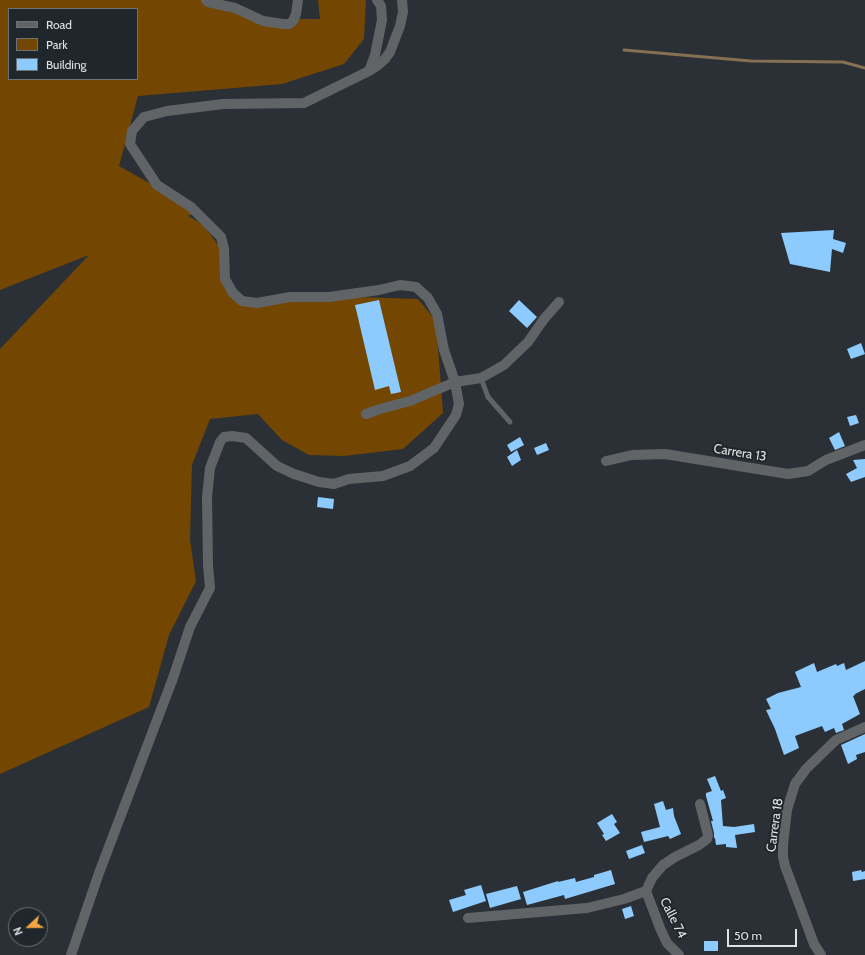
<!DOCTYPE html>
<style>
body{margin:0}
#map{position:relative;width:865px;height:955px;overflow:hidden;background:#2a3036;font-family:Cabin,sans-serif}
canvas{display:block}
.legend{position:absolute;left:8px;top:8px;width:130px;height:72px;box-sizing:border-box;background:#20272c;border:1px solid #6c7176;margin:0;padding:5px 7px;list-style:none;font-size:12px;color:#dde1e5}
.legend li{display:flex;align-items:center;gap:8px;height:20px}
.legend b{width:20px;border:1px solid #6c7176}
.north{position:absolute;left:8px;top:907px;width:40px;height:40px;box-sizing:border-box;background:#20272c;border:1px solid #6c7176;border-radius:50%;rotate:248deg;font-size:11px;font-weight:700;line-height:16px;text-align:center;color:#dde1e5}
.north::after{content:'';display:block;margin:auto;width:14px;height:18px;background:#f2a541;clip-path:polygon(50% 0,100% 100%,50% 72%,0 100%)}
.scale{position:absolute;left:727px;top:929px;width:70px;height:18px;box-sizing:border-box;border:2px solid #dde1e5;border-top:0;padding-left:5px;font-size:12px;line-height:14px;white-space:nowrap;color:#dde1e5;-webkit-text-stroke:3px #20272c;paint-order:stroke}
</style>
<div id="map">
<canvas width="865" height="955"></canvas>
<ul class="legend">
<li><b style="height:5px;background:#616467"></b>Road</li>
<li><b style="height:11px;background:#734702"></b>Park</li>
<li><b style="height:11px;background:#8dcbff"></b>Building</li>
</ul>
<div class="north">N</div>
<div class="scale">50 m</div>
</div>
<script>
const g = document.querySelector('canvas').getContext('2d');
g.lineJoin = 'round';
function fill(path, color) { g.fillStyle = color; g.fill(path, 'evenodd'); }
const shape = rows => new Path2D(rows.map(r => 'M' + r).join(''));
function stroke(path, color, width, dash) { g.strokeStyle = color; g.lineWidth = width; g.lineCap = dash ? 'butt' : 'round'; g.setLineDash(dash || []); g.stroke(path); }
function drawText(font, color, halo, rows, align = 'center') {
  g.font = font + ' Cabin,sans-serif'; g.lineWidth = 4; g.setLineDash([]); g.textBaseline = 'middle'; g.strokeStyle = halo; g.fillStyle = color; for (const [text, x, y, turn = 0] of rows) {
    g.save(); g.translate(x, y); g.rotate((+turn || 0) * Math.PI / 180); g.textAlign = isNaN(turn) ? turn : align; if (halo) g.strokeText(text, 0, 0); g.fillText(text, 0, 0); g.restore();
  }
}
fill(shape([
 [0,0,221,0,269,19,320,19,318,0,366,0,364,39,344,64,282,84,138,96,119,166,199,211,188,216,204,225,222,251,229,295,261,306,307,298,359,297,418,299,436,321,443,413,403,449,344,456,309,455,282,440,258,414,210,419,192,465,190,540,196,581,169,635,149,707,0,774,0,349,89,255,0,290],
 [9,9,137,9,137,79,9,79]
]), '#734702');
stroke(shape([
 [624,50,751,61,843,62,865,68]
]), '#867053', 3);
fill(shape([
 [834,230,833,239,846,243,843,253,832,249,830,272,790,264,781,233],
 [379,300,401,392,391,394,389,386,375,390,355,305],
 [519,300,537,317,527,328,509,311],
 [861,343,865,354,851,359,847,349],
 [856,415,859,423,850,426,847,417],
 [839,432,845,446,835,450,829,438],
 [520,437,524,445,511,452,507,445],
 [546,443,549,450,537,455,534,448],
 [517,450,521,460,512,466,507,457],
 [865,459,865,477,851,482,846,474,857,468,853,460],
 [318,497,334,499,333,509,317,507],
 [865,661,865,689,855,694,855,695,853,696,860,714,842,724,844,730,836,733,834,728,825,732,822,726,795,736,799,748,784,755,775,729,766,710,771,709,766,699,778,693,801,687,795,672,814,663,817,672,836,664,837,666,844,663,846,670],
 [865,734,865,752,856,755,857,759,848,764,841,745],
 [715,776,721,791,723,790,726,798,721,800,723,826,734,827,754,824,755,832,735,835,737,848,726,847,726,844,716,845,715,838,714,838,714,833,711,821,713,821,706,796,706,793,712,791,707,779],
 [663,801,666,810,673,808,674,816,681,834,670,839,668,836,644,842,641,832,660,827,654,804],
 [612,814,617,822,614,824,620,833,606,841,602,835,604,834,597,823],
 [642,845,645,853,629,859,626,851],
 [611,870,615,884,565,899,564,895,527,905,523,892,558,881,558,882,575,878,576,882,594,877,594,875],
 [861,870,862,872,865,871,865,879,853,881,852,872],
 [481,885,486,901,453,912,449,900,466,895,464,890],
 [517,886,521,899,490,908,486,894],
 [631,906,634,916,625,919,622,909],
 [704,941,718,941,718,951,704,951]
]), '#8dcbff');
stroke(shape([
 [481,378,488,397,510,422]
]), '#616467', 5);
stroke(shape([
 [206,0,208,2,235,8,263,21,283,24,289,24,293,21,296,14,298,0],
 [369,71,375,55,382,20,381,6,377,0],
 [366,414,380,409,410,401,455,382,481,378,504,365,528,342,544,319,559,302],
 [606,461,632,455,665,454,788,474,808,471,826,460,865,445],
 [646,891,660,928,667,943,679,955],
 [468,918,587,908,624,899,646,891,652,878,663,865,675,857,699,845,707,839,708,835,700,804],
 [71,955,99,873,173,678,190,627,210,588,208,565,207,497,210,468,220,442,224,437,232,436,246,438,277,466,294,474,319,482,334,484,349,479,383,476,410,466,434,448,456,415,459,404,455,382,444,350,437,314,428,298,416,287,400,285,379,290,329,297,290,297,257,303,242,301,233,293,225,279,224,249,221,237,191,207,157,185,130,144,132,131,144,117,167,111,223,104,304,103,369,71,377,66,385,59,390,52,400,26,403,12,402,0],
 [821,955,814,944,785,866,783,857,783,845,787,810,795,784,806,769,836,740,865,727]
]), '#616467', 10);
drawText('13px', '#dde1e5', '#20272c', [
 ["Carrera 13",740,453,9],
 ["Carrera 18",775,825,-82],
 ["Calle 74",673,918,63]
]);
</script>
